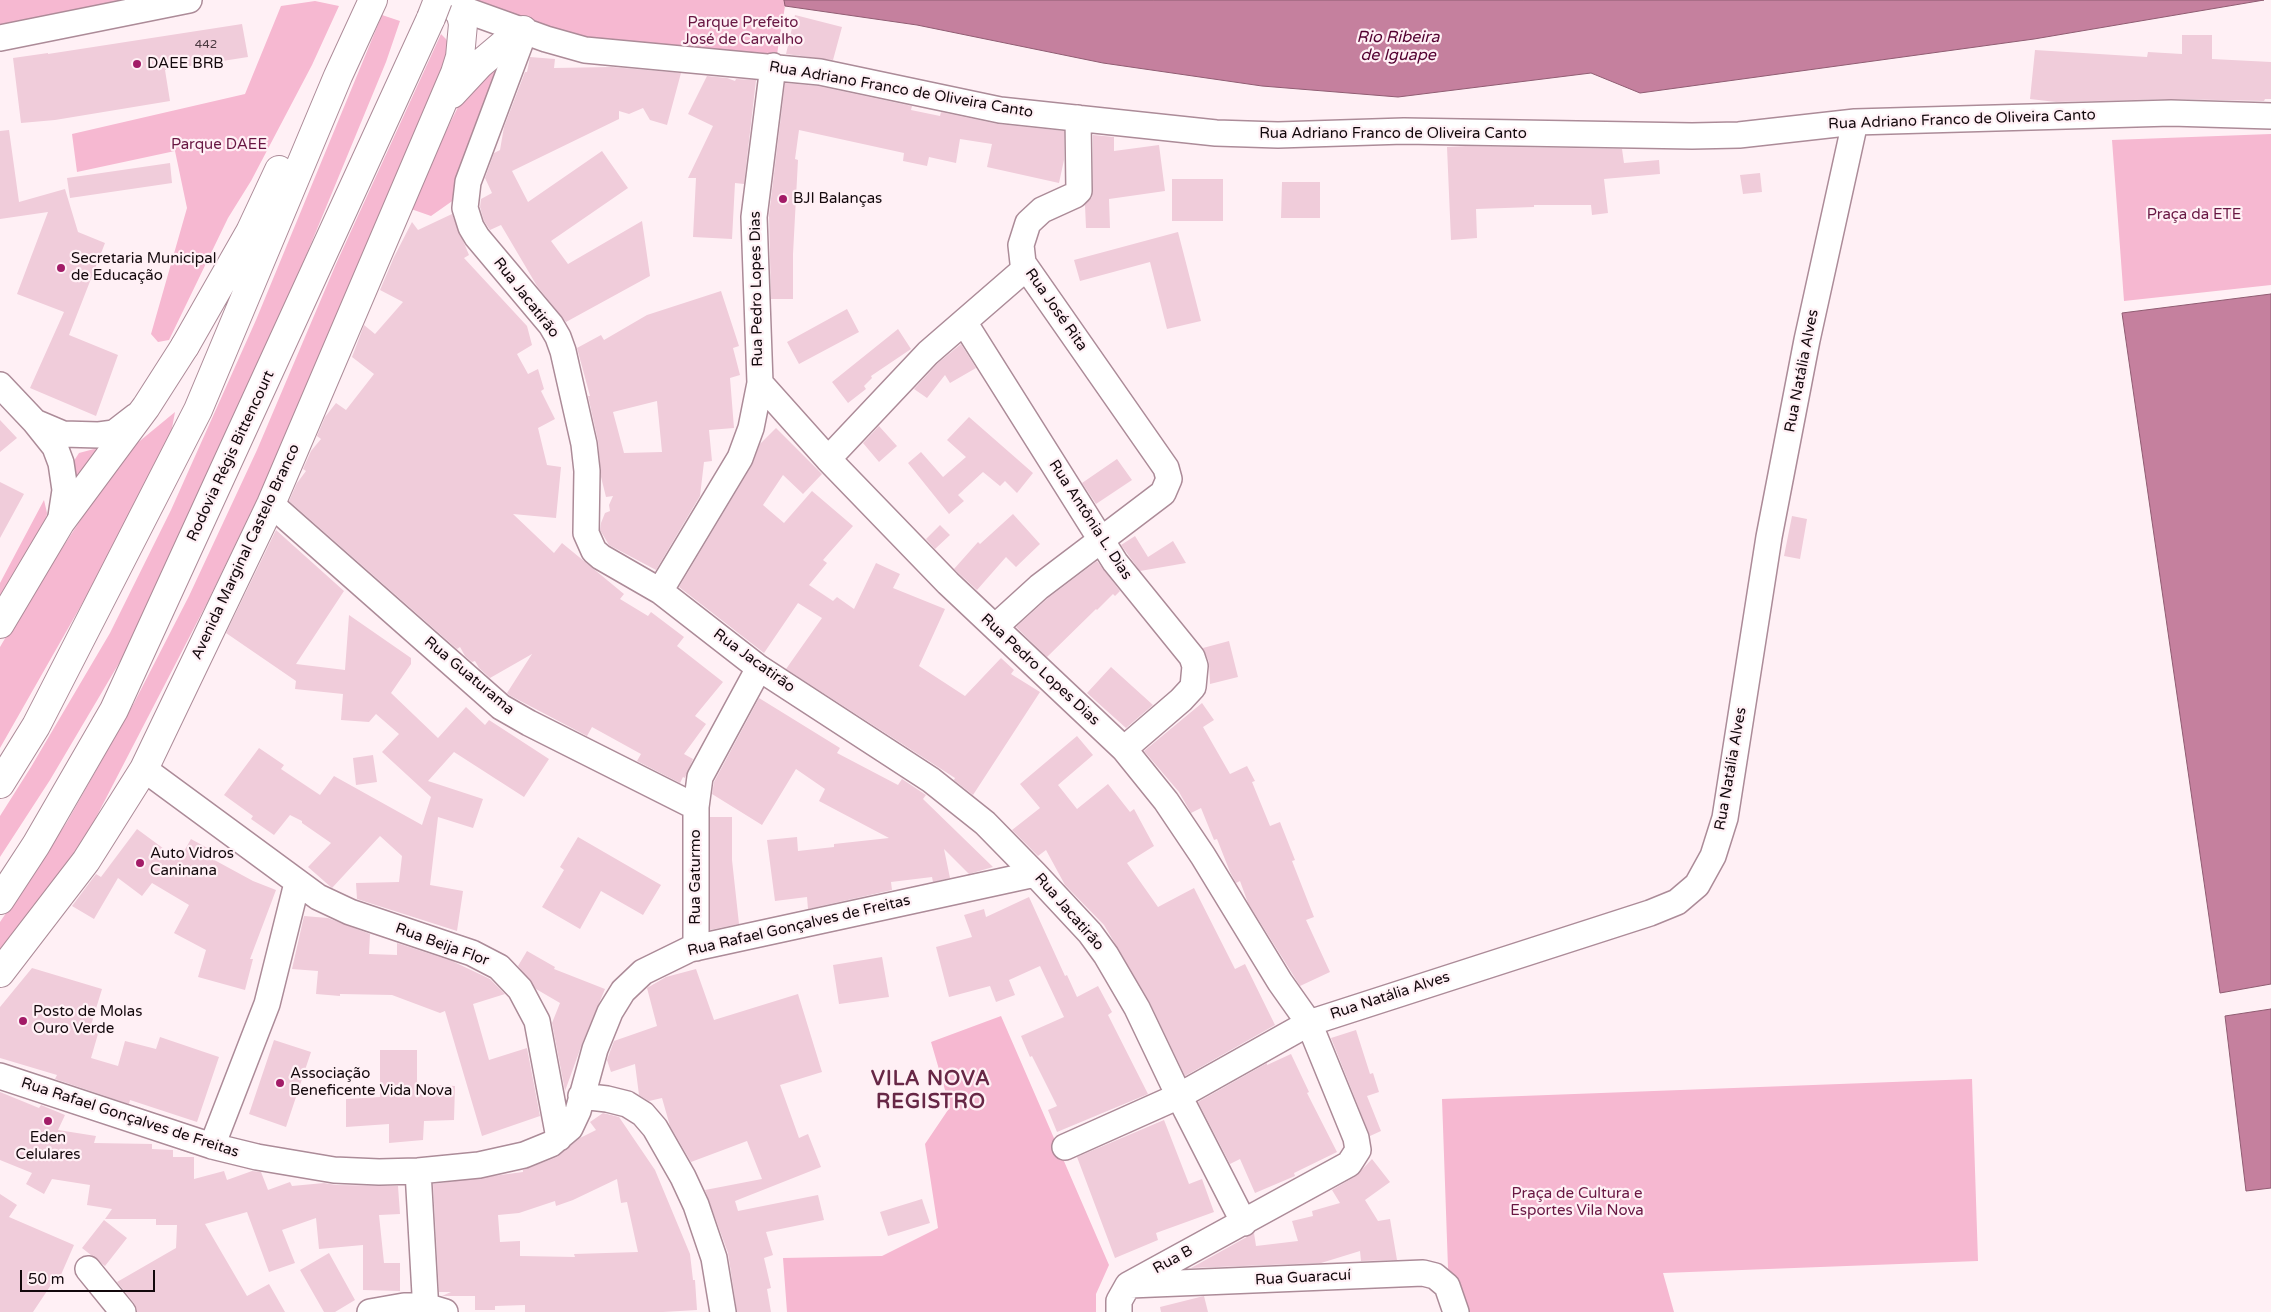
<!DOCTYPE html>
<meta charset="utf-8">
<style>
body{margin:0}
#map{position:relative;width:2271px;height:1312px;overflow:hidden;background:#fff0f5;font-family:"Varela Round",sans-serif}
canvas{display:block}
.scale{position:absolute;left:20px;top:1270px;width:135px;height:22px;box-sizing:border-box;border:2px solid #13080c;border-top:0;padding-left:6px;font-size:15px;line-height:18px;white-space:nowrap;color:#13080c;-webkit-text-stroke:4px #fff0f5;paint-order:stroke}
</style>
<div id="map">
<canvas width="2271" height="1312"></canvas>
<div class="scale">50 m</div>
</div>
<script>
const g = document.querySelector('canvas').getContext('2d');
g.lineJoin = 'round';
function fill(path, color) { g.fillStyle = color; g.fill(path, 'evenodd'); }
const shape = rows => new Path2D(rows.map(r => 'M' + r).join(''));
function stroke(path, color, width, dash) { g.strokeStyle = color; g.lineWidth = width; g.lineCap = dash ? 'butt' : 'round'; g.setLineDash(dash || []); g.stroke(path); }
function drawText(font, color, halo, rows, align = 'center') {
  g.font = font + ' "Varela Round",sans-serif'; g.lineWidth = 4.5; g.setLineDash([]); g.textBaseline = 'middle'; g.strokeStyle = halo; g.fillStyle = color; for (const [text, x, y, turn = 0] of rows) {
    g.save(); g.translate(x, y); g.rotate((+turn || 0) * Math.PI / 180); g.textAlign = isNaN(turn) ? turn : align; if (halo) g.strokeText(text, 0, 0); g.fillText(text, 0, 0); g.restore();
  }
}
fill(shape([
 [0,0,164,0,0,28],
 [441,0,784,0,785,6,775,66,587,49],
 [315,1,339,6,312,65,251,181,228,218,169,340,158,342,151,334,187,208,175,151,77,172,72,134,245,94,281,6],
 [382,15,400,21,386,62,277,326,131,643,50,780,0,857,0,816,31,767,110,633,171,510,256,320],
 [441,34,446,39,452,52,280,452,208,601,88,833,32,915,0,955,0,922,67,822,134,703,189,596,257,450,336,264],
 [506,61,458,197,431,216,411,209,427,169,468,87],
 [2271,134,2271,285,2124,301,2112,140],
 [175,412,170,439,120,537,0,748,0,647,24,606,124,454],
 [94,449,102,450,76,489,70,467,79,453],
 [44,500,47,513,46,524,0,602,0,583],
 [1001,1016,1109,1265,1096,1294,1096,1312,787,1312,783,1258,882,1256,938,1228,925,1144,950,1107,931,1042],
 [1972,1079,1978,1261,1663,1273,1674,1312,1461,1312,1448,1268,1442,1099]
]), '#f6b8d1');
const water = shape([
 [784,0,2264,0,2034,39,1640,93,1591,73,1398,97,1262,86,1103,63,917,25,785,6,784,0],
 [2271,294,2271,984,2220,993,2122,313,2271,294],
 [2271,1009,2271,1188,2246,1191,2225,1016,2271,1009]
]);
fill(water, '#c5809e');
stroke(water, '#905c72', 1);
fill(shape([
 [795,15,842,27,833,60,786,54],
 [242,24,248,57,165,70,170,101,55,120,21,123,13,58,48,53,48,54],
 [2182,35,2212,35,2212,59,2271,62,2271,99,2265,99,2264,101,2171,99,2056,102,2030,99,2035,50,2147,57,2148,52,2182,54],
 [530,57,555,59,554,68,612,67,681,73,667,125,650,120,643,108,629,114,619,111,619,119,512,171,528,202,602,151,628,188,551,241,568,264,642,221,650,276,566,322,537,286,501,225,490,230,484,221,480,207,481,199,492,193,485,178,494,153,500,150,504,127,525,72,527,72],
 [707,76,727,78,735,81,736,79,756,80,744,184,735,183,732,239,693,237,696,178,688,178,713,126,688,114],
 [785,83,818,86,912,106,911,110,940,116,941,112,998,124,1064,131,1064,160,1059,183,987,167,992,144,960,139,956,163,929,157,927,166,903,161,904,153,799,130,795,159,798,160,793,254,793,299,771,299,769,215],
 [9,130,19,202,65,189,78,232,105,243,69,335,118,355,96,416,30,388,64,312,17,294,48,212,0,219,0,131],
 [1093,135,1114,137,1114,151,1159,145,1165,191,1109,199,1110,228,1086,228,1085,205,1092,197,1093,191],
 [1465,146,1622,149,1624,163,1659,160,1660,174,1604,179,1608,213,1592,215,1591,205,1534,205,1534,207,1476,209,1477,238,1451,240,1447,147],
 [170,163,172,183,70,198,67,178],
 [1760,173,1762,192,1743,194,1740,175],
 [1172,179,1223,179,1223,221,1172,221],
 [1282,182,1320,182,1320,218,1281,218],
 [452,214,469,255,464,258,527,326,532,345,517,354,528,374,538,369,544,389,541,391,555,419,538,428,547,465,561,467,556,518,513,514,554,553,562,543,624,594,620,599,648,616,651,612,684,637,677,646,723,682,695,716,706,724,684,754,693,759,685,778,683,777,680,783,637,761,641,754,592,727,587,736,509,695,507,693,532,654,490,678,479,668,475,661,472,662,465,656,460,647,457,649,289,501,297,483,306,471,303,469,311,451,321,439,317,436,325,417,336,403,346,410,374,374,352,357,364,325,375,334,403,302,380,290,394,257,412,222,418,230],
 [1178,232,1201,321,1167,329,1150,262,1080,281,1074,260],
 [721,291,739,346,733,348,740,375,730,378,734,428,709,430,712,461,704,462,700,496,656,570,609,545,600,530,601,523,605,513,610,511,609,505,613,496,606,497,601,477,598,441,588,396,590,396,577,348,601,335,604,340,647,315],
 [657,401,662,452,624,453,613,412],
 [847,309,859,332,799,364,787,342],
 [898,329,911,349,871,376,872,378,864,386,866,389,848,403,832,382],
 [961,344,976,368,950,383,945,375,927,398,914,389,938,363],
 [969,417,1033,473,1017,493,1005,481,1000,486,983,472,958,495,964,501,949,514,908,463,921,452,943,477,966,457,947,440],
 [0,420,17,438,0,452],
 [879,426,897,446,879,462,863,443],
 [776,428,822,474,803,494,783,475,763,505,784,523,812,491,853,526,823,560,827,563,809,585,833,601,837,597,854,609,876,563,900,574,893,588,945,609,919,666,965,696,1001,658,1014,670,1011,674,1040,692,973,795,954,780,955,778,786,669,822,618,798,603,764,653,679,587,752,465,760,444],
 [1117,459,1132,480,1096,504,1082,483],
 [0,482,24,494,0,538],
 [1013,514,1040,544,1016,567,1006,557,977,590,954,569,978,542,980,544],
 [1792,516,1807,519,1800,559,1784,556],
 [940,525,950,535,935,549,926,539],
 [276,530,344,591,296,664,345,670,349,615,411,658,411,664,391,693,438,738,466,707,485,725,489,720,549,759,524,797,454,752,428,781,483,799,473,828,438,817,430,885,463,891,457,931,357,899,356,883,399,882,402,856,380,836,332,888,308,867,331,843,302,823,302,821,290,815,274,835,251,819,253,816,224,795,259,748,284,765,281,769,320,795,334,776,422,825,431,797,382,752,399,734,376,714,369,722,341,720,343,694,295,689,296,681,226,633],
 [1135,536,1148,557,1173,541,1186,563,1140,571,1121,545],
 [1097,561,1120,591,1115,596,1113,594,1097,610,1096,609,1047,657,1016,627,1048,598],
 [1229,641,1238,677,1210,684,1209,662,1203,648],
 [1111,667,1153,705,1126,728,1087,693],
 [759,698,840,748,837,753,898,785,902,779,926,795,923,799,993,867,969,874,944,849,950,878,933,882,932,877,891,882,892,890,808,909,807,897,775,901,767,840,797,837,798,851,834,847,834,844,889,838,819,801,825,789,796,769,762,825,712,794,714,782],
 [1202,703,1214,720,1203,727,1230,774,1247,766,1255,781,1252,782,1270,826,1280,822,1295,860,1292,861,1314,917,1306,920,1330,972,1300,986,1248,903,1240,881,1236,883,1230,872,1217,839,1214,840,1201,808,1191,813,1179,792,1144,751],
 [1077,736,1093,755,1058,785,1077,809,1108,784,1130,812,1134,809,1154,846,1127,863,1158,907,1194,888,1235,969,1245,964,1275,1025,1185,1076,1149,1001,1104,925,1065,885,1046,850,1038,856,1012,830,1040,808,1020,784],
 [373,755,377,782,356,785,353,758],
 [710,817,732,817,732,860,739,924,710,930],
 [137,829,179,860,191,839,211,850,207,856,253,881,276,890,250,959,253,959,245,990,198,977,206,950,174,933,189,905,152,883,142,896,118,878,94,919,72,906,96,874,101,877],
 [578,837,661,885,643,915,601,891,580,929,542,907,564,870,560,867],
 [1029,897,1065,976,1067,975,1077,997,1098,986,1112,1012,1108,1015,1148,1094,1057,1132,1048,1110,1057,1106,1032,1056,1030,1057,1021,1036,1064,1017,1040,966,1009,980,1015,995,996,1002,990,986,949,997,936,947,972,937,964,915,984,909,986,917],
 [304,916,328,918,370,934,369,954,397,955,397,943,452,961,490,979,505,994,473,1004,489,1060,527,1048,540,1116,482,1136,445,1011,440,1013,392,995,340,994,340,996,316,994,318,971,292,969],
 [527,951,555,967,554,969,605,989,582,1044,565,1091,552,1023,560,1003,536,989,518,966],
 [882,957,889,997,839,1004,833,965],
 [32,968,102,989,91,1025,100,1027,91,1058,118,1066,125,1041,156,1049,160,1037,219,1057,197,1122,130,1100,129,1104,55,1079,57,1075,0,1058,0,1007],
 [696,969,714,1020,798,994,822,1072,780,1085,799,1138,808,1134,821,1167,735,1201,738,1211,818,1195,824,1220,766,1232,773,1255,764,1258,771,1288,767,1289,771,1312,737,1312,728,1253,705,1190,762,1179,747,1141,691,1162,670,1126,662,1098,649,1101,639,1095,635,1064,611,1072,607,1060,614,1041,657,1026,647,988,666,977],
 [1356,1030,1370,1074,1373,1073,1379,1092,1367,1096,1381,1131,1370,1136,1331,1038],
 [274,1040,311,1052,286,1127,249,1114],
 [380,1050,417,1050,417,1084,455,1086,454,1120,424,1121,423,1140,389,1143,389,1124,346,1127,346,1099,380,1097],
 [1291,1054,1309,1092,1307,1093,1337,1152,1294,1173,1295,1176,1255,1193,1240,1159,1230,1164,1198,1102,1267,1063,1267,1065],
 [0,1092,39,1108,41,1105,65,1115,58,1130,96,1136,94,1143,152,1144,152,1149,173,1150,173,1157,194,1157,194,1179,224,1171,227,1180,252,1171,261,1172,268,1190,290,1182,292,1186,324,1183,336,1185,398,1186,400,1214,379,1215,384,1263,400,1263,400,1291,363,1290,363,1245,319,1249,316,1218,282,1230,295,1263,269,1272,247,1212,205,1224,247,1296,269,1284,285,1312,137,1312,134,1303,117,1282,176,1248,177,1225,156,1225,156,1219,105,1219,112,1209,87,1205,90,1185,52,1179,44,1194,26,1184,32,1173,0,1160],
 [603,1113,619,1117,655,1170,690,1254,693,1280,695,1280,697,1310,663,1312,525,1312,525,1305,495,1306,495,1310,475,1310,475,1296,442,1296,451,1292,439,1292,433,1184,523,1172,523,1170,557,1157,580,1138,596,1130,590,1122],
 [617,1179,621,1203,627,1202,638,1252,574,1254,575,1257,520,1256,520,1241,500,1242,498,1215,519,1213,555,1201,556,1206,573,1200],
 [1164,1120,1189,1184,1202,1179,1214,1212,1156,1233,1158,1240,1115,1258,1077,1157],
 [1372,1159,1390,1182,1365,1200,1378,1221,1390,1219,1397,1260,1361,1261,1360,1251,1321,1263,1191,1268,1254,1233,1256,1246,1298,1241,1292,1221,1313,1216,1312,1211,1340,1203,1332,1190,1356,1176],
 [0,1194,17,1205,9,1217,74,1245,60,1277,57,1276,33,1312,0,1312],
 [922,1199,930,1223,888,1236,880,1212],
 [104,1220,127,1238,105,1266,82,1248],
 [329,1253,355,1300,335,1312,324,1312,300,1270],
 [1204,1296,1208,1312,1161,1312,1160,1307]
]), '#f0ccda');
const minor = shape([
 [443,2,546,39,585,50,820,72,1000,110,1216,133,1278,135,1404,131,1692,136,1739,135,1855,122,2171,113,2271,116],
 [525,30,468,182,465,208,471,227,477,237,551,325,558,337,563,351,584,444,587,471,586,533,594,551,601,557,660,591,759,668,931,780,985,823,1035,874,1090,933,1106,955,1137,1008,1179,1096,1244,1223],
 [0,38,189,0],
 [964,322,1115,562,1192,657,1195,666,1193,687,1181,700,1124,749],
 [760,383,828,459,948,583,1124,749,1166,801,1203,856,1280,982,1309,1023,1356,1138,1358,1150,1349,1164,1128,1285,1119,1301,1119,1312],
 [0,385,35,422,55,447,61,463,65,490,60,523],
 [37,423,63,434,99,435,114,433,136,416],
 [828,459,928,353,1026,268],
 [271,504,501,707,529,723,696,807],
 [660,591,740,458,751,428,760,383,754,217,773,66],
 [995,627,1039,587,1163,493,1169,479,1166,468,1023,263,1021,245,1028,223,1042,210,1075,195,1079,191,1078,118],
 [144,769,318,897,350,912,472,953,499,967,520,989,537,1021,559,1138],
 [696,948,696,807,700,777,759,668],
 [0,1076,212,1146,257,1157,334,1170,379,1172,418,1171,479,1165,524,1155,551,1144,570,1128,578,1111,595,1049,610,1012,623,991,643,972,690,949,1035,874],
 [581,1096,607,1099,627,1104,643,1114,655,1128,683,1177,696,1205,714,1258,723,1312],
 [212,1146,267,1004,297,883],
 [1065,1147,1179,1096,1309,1023,1650,913,1677,902,1697,885,1713,856,1725,818,1769,537,1807,340,1855,122],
 [418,1171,426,1312],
 [88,1269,123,1312],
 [1130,1285,1423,1273,1435,1276,1447,1286,1456,1312],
 [370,1312,404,1306,425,1306,445,1312]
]);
const major = shape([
 [452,94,480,64,512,37,523,30],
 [0,624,60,523,146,407,185,346],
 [0,973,86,861,144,769,271,504,455,73,460,57,463,24,461,15,454,6]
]);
const highway = shape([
 [185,346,250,232,279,170],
 [0,784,36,726,198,410,338,76,373,0],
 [0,900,36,845,114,710,431,18]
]);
stroke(minor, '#ac8b98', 28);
stroke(major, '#ac8b98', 30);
stroke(highway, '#ac8b98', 30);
stroke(minor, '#fff', 25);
stroke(major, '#fff', 28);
stroke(highway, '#fff', 28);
const highwayBridge = shape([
 [431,18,438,0]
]);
stroke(highwayBridge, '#ac8b98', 30, []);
stroke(highwayBridge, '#fff', 28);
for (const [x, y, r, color] of [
 [137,64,5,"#a21b67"],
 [783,199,5,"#a21b67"],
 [61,268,5,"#a21b67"],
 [140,863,5,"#a21b67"],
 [23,1021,5,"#a21b67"],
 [280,1083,5,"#a21b67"],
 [48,1121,5,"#a21b67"]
]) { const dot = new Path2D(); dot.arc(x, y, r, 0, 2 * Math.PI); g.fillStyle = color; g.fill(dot); stroke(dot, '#fff0f5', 2); }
drawText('12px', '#4a3940', null, [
 ["442",206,45]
]);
drawText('15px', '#681642', '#fff0f5', [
 ["Parque Prefeito",743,23],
 ["José de Carvalho",743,40],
 ["Parque DAEE",219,145],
 ["Praça da ETE",2194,215],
 ["Praça de Cultura e",1577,1194],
 ["Esportes Vila Nova",1577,1211]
]);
drawText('15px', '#13080c', '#fff0f5', [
 ["DAEE BRB",147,64],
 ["BJI Balanças",793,199],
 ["Secretaria Municipal",71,259],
 ["de Educação",71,276],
 ["Auto Vidros",150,854],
 ["Caninana",150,871],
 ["Posto de Molas",33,1012],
 ["Ouro Verde",33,1029],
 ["Associação",290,1074],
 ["Beneficente Vida Nova",290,1091],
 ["Eden",48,1138,"center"],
 ["Celulares",48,1155,"center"]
], 'left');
drawText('15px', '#13080c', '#fff0f5', [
 ["Rua Adriano Franco de Oliveira Canto",901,90,10],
 ["Rua Adriano Franco de Oliveira Canto",1962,120,-2],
 ["Rua Adriano Franco de Oliveira Canto",1393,134],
 ["Rua Pedro Lopes Dias",757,289,-91],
 ["Rua Jacatirão",526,298,52],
 ["Rua José Rita",1056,310,55],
 ["Rua Natália Alves",1802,371,-79],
 ["Rodovia Régis Bittencourt",231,456,-65],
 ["Rua Antônia L. Dias",1090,520,57],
 ["Avenida Marginal Castelo Branco",246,552,-65],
 ["Rua Jacatirão",754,661,36],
 ["Rua Pedro Lopes Dias",1040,670,43],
 ["Rua Guaturama",469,676,40],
 ["Rua Natália Alves",1731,769,-80],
 ["Rua Gaturmo",696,877,-90],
 ["Rua Jacatirão",1069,912,49],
 ["Rua Rafael Gonçalves de Freitas",799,926,-13],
 ["Rua Beija Flor",442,945,20],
 ["Rua Natália Alves",1390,996,-18],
 ["Rua Rafael Gonçalves de Freitas",130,1118,18],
 ["Rua B",1173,1260,-29],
 ["Rua Guaracuí",1303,1278,-3]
]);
drawText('italic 16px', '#530030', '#fff0f5', [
 ["Rio Ribeira",1398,38],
 ["de Iguape",1398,56]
]);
g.letterSpacing = '1px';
drawText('bold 20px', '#672746', '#fff0f5', [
 ["VILA NOVA",931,1080],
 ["REGISTRO",931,1103]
]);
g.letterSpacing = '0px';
</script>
